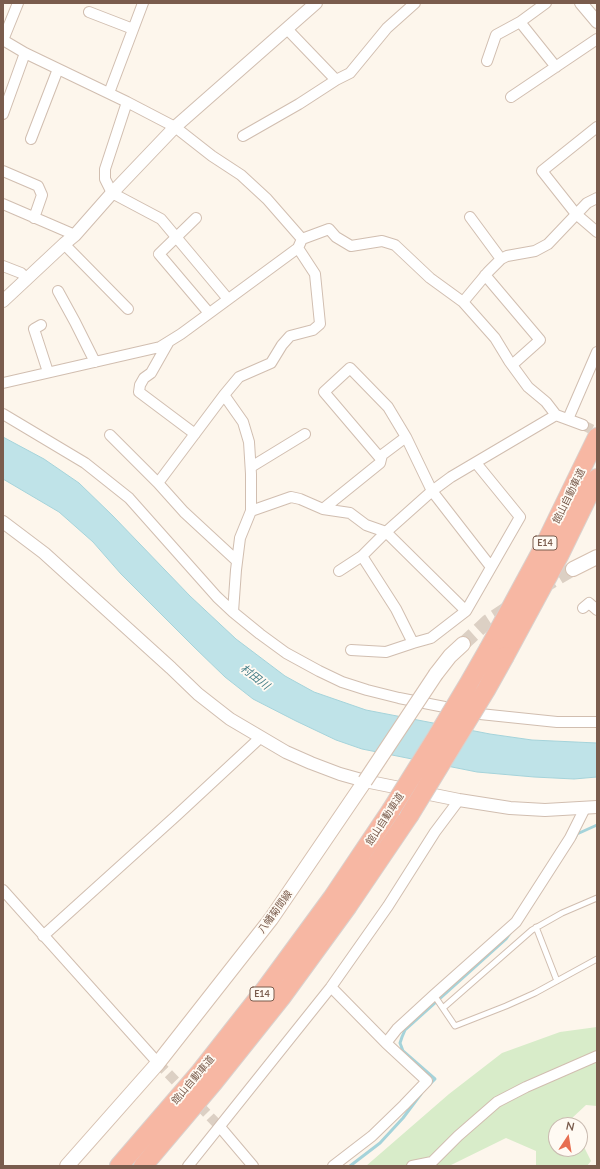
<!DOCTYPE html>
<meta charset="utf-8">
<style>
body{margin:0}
#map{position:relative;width:600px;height:1169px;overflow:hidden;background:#fdf6ec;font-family:Lato,sans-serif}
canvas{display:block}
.frame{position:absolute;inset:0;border:4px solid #7a5c4d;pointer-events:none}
.north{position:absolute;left:548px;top:1117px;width:40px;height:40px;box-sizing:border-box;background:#fffaf3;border:1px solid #cabbb1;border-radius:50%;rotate:12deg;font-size:11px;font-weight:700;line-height:16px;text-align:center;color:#7a5c4d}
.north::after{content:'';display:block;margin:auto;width:14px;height:18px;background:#e76f51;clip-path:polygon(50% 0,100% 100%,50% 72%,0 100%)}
</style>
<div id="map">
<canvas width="600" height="1169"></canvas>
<div class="frame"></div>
<div class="north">N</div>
</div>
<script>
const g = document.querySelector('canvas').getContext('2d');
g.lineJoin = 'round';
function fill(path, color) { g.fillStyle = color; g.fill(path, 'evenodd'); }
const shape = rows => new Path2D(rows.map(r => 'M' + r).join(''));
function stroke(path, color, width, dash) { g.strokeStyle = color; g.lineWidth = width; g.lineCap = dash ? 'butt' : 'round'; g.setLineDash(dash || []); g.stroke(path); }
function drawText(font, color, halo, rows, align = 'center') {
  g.font = font + ' Lato,"Noto Sans JP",sans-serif'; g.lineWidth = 3.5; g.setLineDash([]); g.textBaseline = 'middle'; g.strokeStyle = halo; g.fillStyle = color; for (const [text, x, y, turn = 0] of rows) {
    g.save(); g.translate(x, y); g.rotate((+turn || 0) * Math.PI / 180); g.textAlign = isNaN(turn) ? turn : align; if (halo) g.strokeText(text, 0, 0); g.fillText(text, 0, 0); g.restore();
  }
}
fill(shape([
 [597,1027,597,1106,586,1105,570,1120,573,1125,556,1125,556,1149,580,1149,580,1139,591,1161,587,1166,536,1166,536,1151,506,1138,449,1166,366,1166,449,1094,502,1053,560,1032]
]), '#d8ecc9');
const water = shape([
 [3,437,44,459,79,483,113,516,190,596,236,639,285,676,314,692,366,710,490,734,532,740,597,743,597,777,574,779,534,777,477,772,362,749,336,740,296,721,253,699,225,677,194,647,121,574,93,542,59,512,3,479,3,437]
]);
fill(water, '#bfe3e8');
stroke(water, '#a5d3da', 1);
stroke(shape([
 [575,838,577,834,597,825],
 [430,1084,435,1079,403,1051,400,1043,402,1037,405,1030,506,939,511,932],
 [350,1166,380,1143,403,1118,421,1094]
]), '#a5d3da', 3);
stroke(shape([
 [583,425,597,432],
 [158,1063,220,1127]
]), '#dcd0c4', 10, [10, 5]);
stroke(shape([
 [541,588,573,569],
 [463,644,488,621,511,606]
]), '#dcd0c4', 14, [14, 7]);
const service = shape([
 [536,927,557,981],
 [434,995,455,1026,506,1006,535,993,597,959],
 [443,1008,532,930,562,913,597,898]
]);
const minor = shape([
 [89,12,133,29],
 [520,22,546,3],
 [287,29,336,80],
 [3,40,25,53,127,102,175,127,212,156,241,175,267,199,302,239],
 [3,40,18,3],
 [487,61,496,35,520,22,556,67],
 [109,93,143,3],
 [511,97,597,39],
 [127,102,105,169,105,179,112,193,161,219,228,299],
 [3,114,25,53],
 [597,127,542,171,576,214,597,232],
 [243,136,299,104,336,80,350,73,387,28,415,3],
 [31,139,58,69],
 [3,171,38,186,42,195,34,218],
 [3,204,75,235],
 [470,217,501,259],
 [196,218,159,254,209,313],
 [64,244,128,309],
 [3,266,21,273,27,279],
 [485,275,540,340,512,365],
 [58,291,75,322,95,362],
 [463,302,488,272,501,259,507,256,535,251,548,244,587,203,597,198],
 [41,325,34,329,48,372],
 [168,343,151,373,144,378,140,385,139,392,195,434],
 [3,383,160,347,181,334,298,248,302,239,329,229,336,237,351,246,382,241,395,245,430,278,463,302,495,338,509,361,528,387,546,402,556,415,583,425],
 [224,395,243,422,249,442,251,474,251,511,240,538,236,570,233,612],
 [3,414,85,463,129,498,217,597,233,612,260,634,286,653,319,671,342,682,367,690,399,698,480,714,557,722,597,722],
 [568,419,597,352],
 [110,435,158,483,184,512,237,561],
 [381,459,324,392,350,368,388,407,406,437,432,491,491,567],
 [251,467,305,434],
 [158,483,224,395,239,377,271,363,282,345,290,336,313,330,320,324,315,274,298,248],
 [323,509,380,463,382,455,406,437],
 [251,511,291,497,300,499,323,509,350,513,366,525,386,532,432,491,451,477,556,415],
 [362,556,396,609,413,643],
 [339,571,362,556,386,532,466,611],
 [583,608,589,603,597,610],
 [351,650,386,652,413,643,431,638,466,611,520,517,476,463],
 [3,890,158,1063],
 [43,936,177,815,261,737],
 [331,987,386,1043,427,1081,404,1105,372,1136,333,1166],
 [386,1043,397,1029,434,995,516,922,570,838,585,808],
 [220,1127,253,1166],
 [188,1166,331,987,388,906,435,832,459,800],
 [412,1166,432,1162,458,1136,497,1102,526,1087,597,1056]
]);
const tertiary = shape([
 [581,3,597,22],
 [3,301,64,244,75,235,112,193,175,127,316,3],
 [3,522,44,553,171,668,198,694,230,719,286,752,311,763,340,774,365,781,459,800,510,808,545,810,597,807]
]);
const secondary = shape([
 [573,569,597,557],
 [436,674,450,656,463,644],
 [67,1166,158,1063,271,919,365,781]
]);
const motorway = shape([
 [489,648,543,548,597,437],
 [505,656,559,556,597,478],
 [119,1166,200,1072,266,988,332,898,391,810],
 [143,1166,214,1082,281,998,348,906,409,816]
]);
stroke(service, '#d1beb0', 7);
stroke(minor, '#d1beb0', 12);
stroke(tertiary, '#d1beb0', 14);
stroke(secondary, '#d6c0b0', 16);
stroke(motorway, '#dad1cd', 20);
stroke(service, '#fff', 5);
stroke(minor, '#fff', 10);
stroke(tertiary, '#fff', 12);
stroke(secondary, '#fff', 14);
stroke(motorway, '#f7b7a3', 18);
const secondaryBridge = shape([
 [365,781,436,674]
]);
const motorwayBridge = shape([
 [391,810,436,738,469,683,489,648],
 [409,816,486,690,505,656]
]);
stroke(secondaryBridge, '#d6c0b0', 16, []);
stroke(motorwayBridge, '#dad1cd', 20, []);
stroke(secondaryBridge, '#fff', 14);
stroke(motorwayBridge, '#f7b7a3', 18);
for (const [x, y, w] of [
 [545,543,24],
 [262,994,24]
]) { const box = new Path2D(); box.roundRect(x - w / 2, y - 7, w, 14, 3); g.fillStyle = '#fffaf3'; g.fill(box); stroke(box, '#7a5c4d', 1); }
drawText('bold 9px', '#7a5c4d', null, [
 ["E14",545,543],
 ["E14",262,994]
]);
drawText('10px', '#7a5c4d', '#fffaf3', [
 ["館山自動車道",569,496,-64],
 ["館山自動車道",385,819,-57],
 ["八幡菊間線",275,912,-54],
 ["館山自動車道",193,1080,-50]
]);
drawText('italic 11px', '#437c86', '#fffaf3', [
 ["村田川",255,677,38]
]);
</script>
